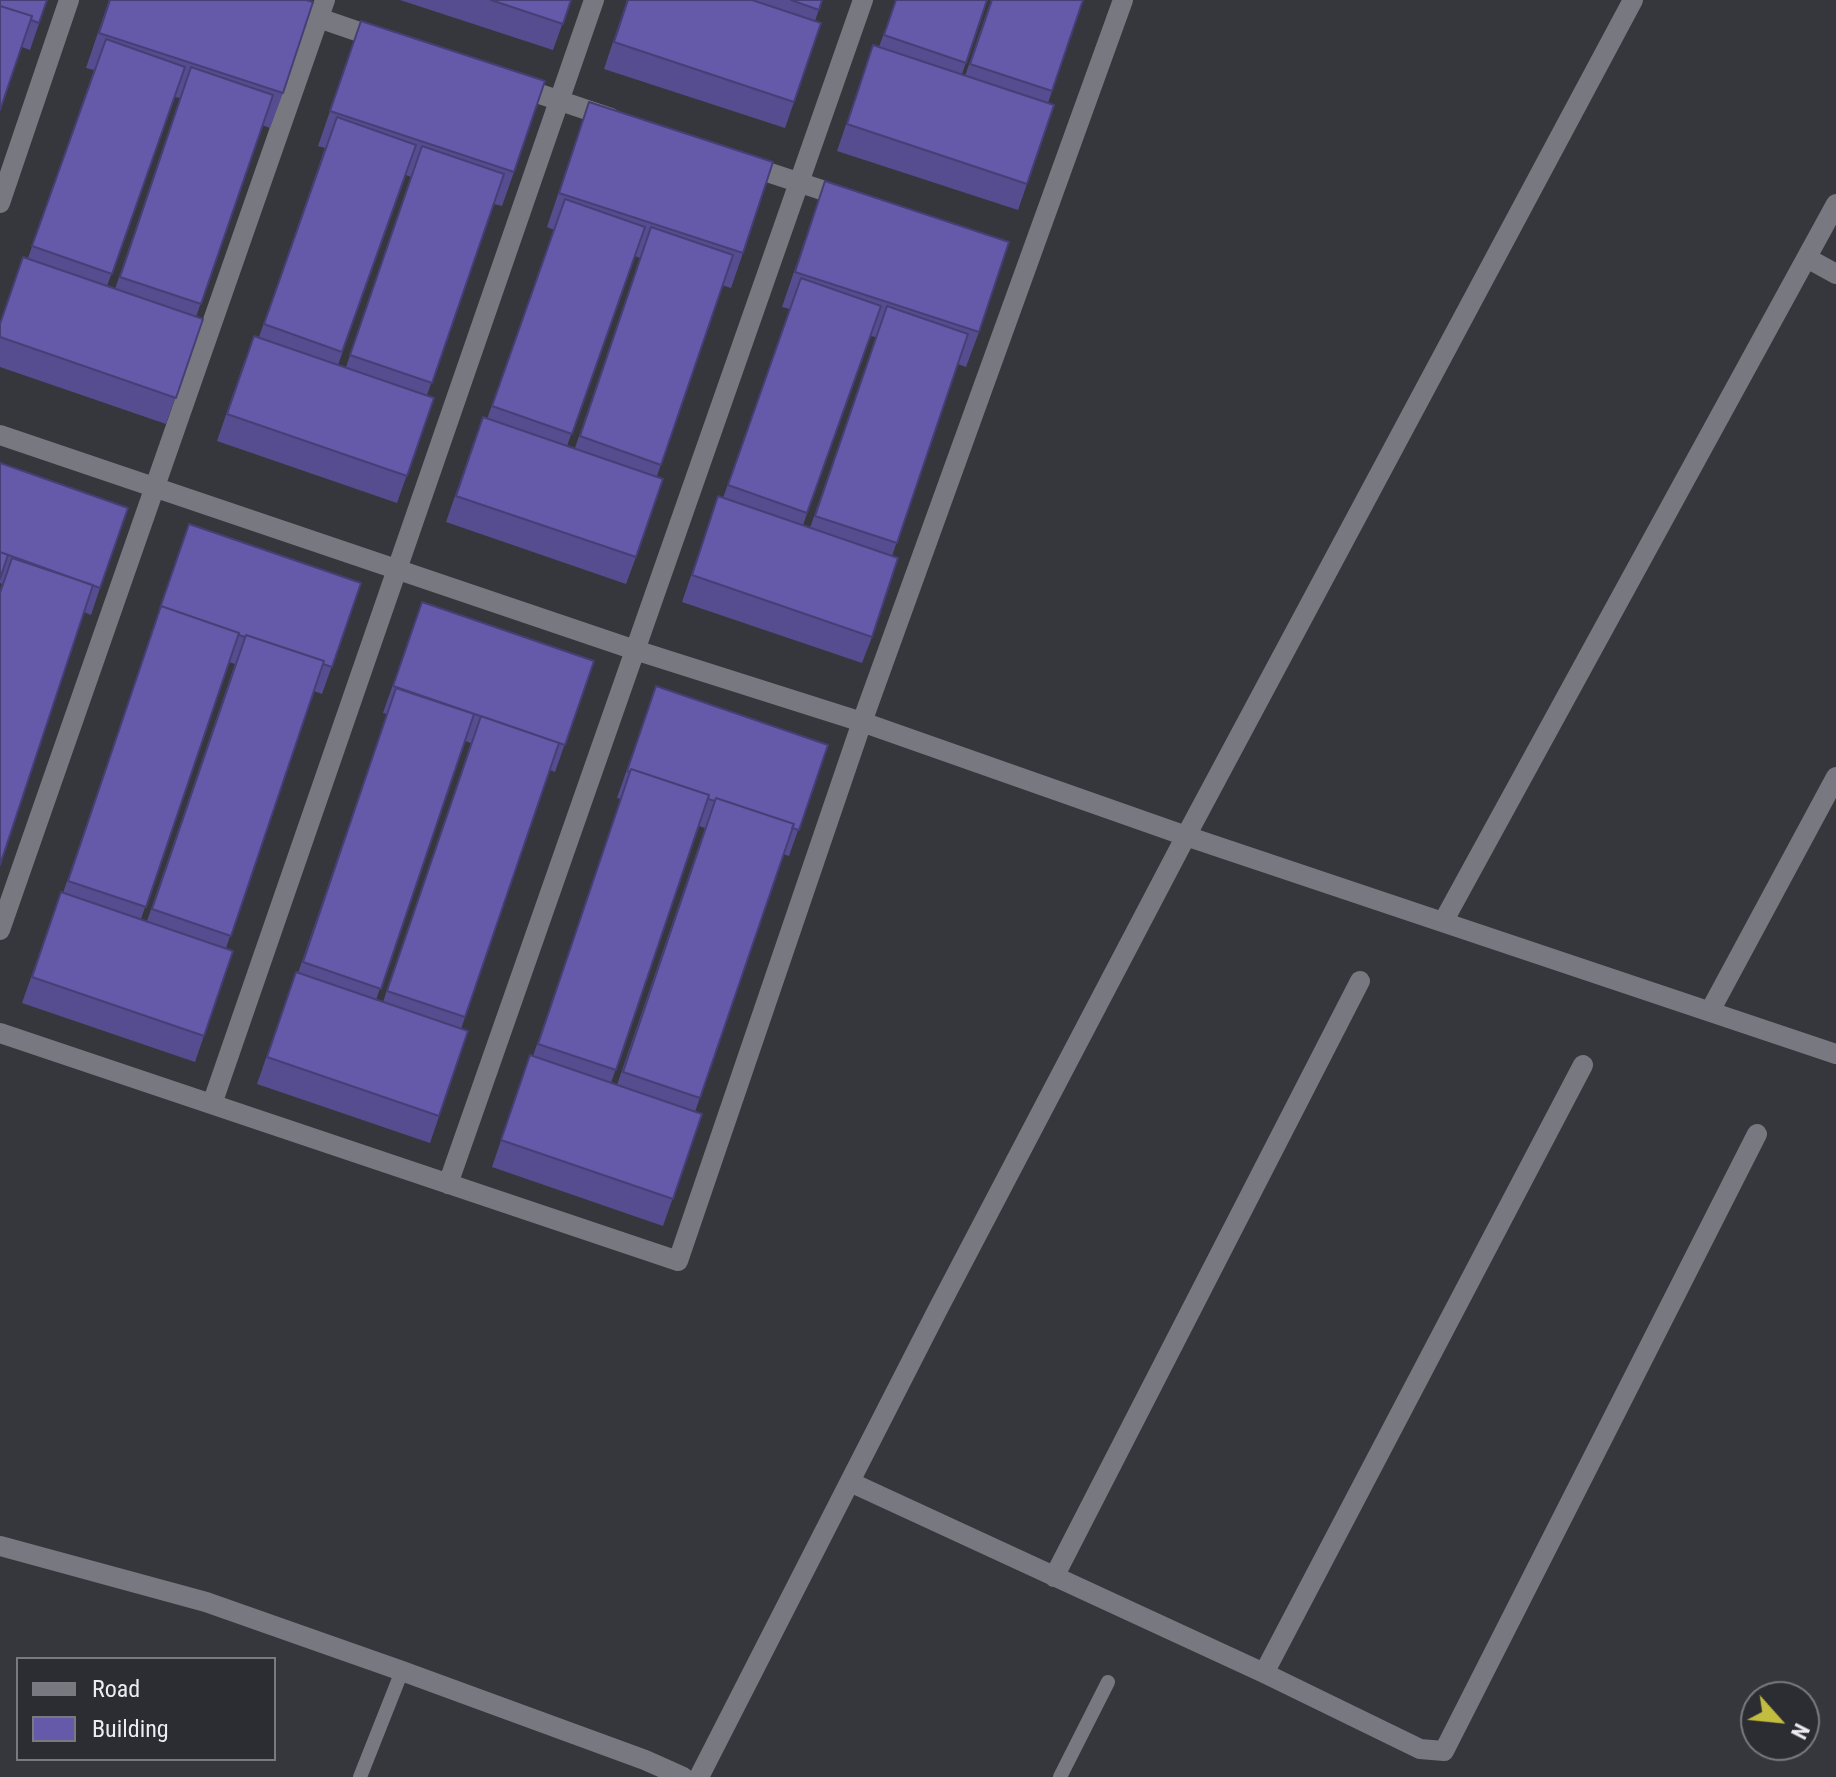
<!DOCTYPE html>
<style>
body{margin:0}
#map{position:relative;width:1836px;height:1777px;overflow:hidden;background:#36363d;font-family:"Roboto Condensed",sans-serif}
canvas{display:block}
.legend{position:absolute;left:16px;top:1657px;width:260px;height:104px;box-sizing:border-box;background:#2c2c33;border:2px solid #79797f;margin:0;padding:10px 14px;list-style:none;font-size:24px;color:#ededf1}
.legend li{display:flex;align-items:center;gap:16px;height:40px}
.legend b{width:40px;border:2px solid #79797f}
.north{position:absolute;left:1740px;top:1681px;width:80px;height:80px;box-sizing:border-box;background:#2c2c33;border:2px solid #79797f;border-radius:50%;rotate:117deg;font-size:22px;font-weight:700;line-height:32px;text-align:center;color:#ededf1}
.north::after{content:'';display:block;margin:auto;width:28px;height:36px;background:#c2bd3f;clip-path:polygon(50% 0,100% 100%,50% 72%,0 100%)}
</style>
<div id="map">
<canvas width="1836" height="1777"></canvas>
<ul class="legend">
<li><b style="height:10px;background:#787880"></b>Road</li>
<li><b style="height:22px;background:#645aa9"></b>Building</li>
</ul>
<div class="north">N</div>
</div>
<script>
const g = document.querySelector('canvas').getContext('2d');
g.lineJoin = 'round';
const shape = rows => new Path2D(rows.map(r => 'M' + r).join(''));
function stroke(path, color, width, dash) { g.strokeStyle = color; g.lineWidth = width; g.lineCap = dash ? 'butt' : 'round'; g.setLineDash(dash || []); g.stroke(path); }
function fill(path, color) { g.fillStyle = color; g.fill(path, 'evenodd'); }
stroke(shape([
 [360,1777,402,1671],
 [1060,1777,1108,1682]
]), '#787880', 14);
stroke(shape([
 [266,0,380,39],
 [516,86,611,118],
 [743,164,846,198],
 [0,203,69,0],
 [1807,258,1836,274],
 [0,435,635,650,862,722,1186,836,1836,1054],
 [1443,922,1836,204],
 [0,930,325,0],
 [1710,1011,1836,777],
 [0,1033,678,1261,862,722,1123,0],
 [212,1104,594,0],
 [448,1184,863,0],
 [850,1482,1264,1673,1420,1749,1444,1751,1757,1134],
 [0,1546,206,1602,402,1671,645,1760,683,1777],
 [1054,1577,1360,981],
 [1264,1673,1583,1065],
 [699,1777,937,1311,1186,836,1633,0]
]), '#787880', 20);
fill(shape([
 [0,0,47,0,30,50,22,47],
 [109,0,306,0,283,93,270,128,262,125,196,317,203,319,166,424,0,367,0,322,28,258,94,70,86,68],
 [175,97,180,98,115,289,107,286],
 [400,0,571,0,553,50],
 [627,0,822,0,815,21,794,102,785,128,604,69],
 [896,0,987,0,962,74,965,76,991,0,1083,0,1048,103,1027,184,1018,210,837,151,873,45,879,47],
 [361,21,514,172,502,206,494,204,427,395,434,398,397,503,217,441,244,362,259,337,325,148,318,146],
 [406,175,411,177,346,367,338,365],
 [589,102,743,253,731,288,722,285,657,476,636,557,626,584,446,522,473,444,487,419,554,230,547,227],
 [635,256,640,258,575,448,567,446],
 [825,181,979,332,966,367,958,364,892,556,872,637,862,663,682,602,709,523,723,498,790,309,782,307],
 [870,336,876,337,810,528,803,525],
 [0,463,100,588,91,615,84,612,0,865,0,590,2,584,0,583],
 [189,524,361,583,322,694,314,691,226,948,233,951,195,1062,22,1003,61,892,63,893],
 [229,662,235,664,147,921,141,919],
 [422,602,594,661,555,772,550,770,461,1029,468,1031,430,1143,257,1084,296,972,298,973,387,714,383,713],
 [465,741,471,743,383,1002,376,1000],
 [656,686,828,745,789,856,783,854,695,1112,702,1114,663,1226,492,1167,530,1055,533,1056,621,799,617,798],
 [699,826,705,828,617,1085,611,1083]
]), '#564d91');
const building = shape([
 [0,0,47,0,39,23,31,20,32,16,0,6,0,0],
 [110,0,306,0,313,2,283,93,99,33,110,0],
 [491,0,571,0,563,24,491,0],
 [628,0,752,0,821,23,794,102,614,42,628,0],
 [791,0,822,0,819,10,791,0],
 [896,0,987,0,966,63,884,35,896,0],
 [992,0,1083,0,1052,91,970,64,992,0],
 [0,6,32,16,0,110,0,6],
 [361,21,545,81,514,172,330,111,361,21],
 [106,39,185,67,112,274,32,246,106,39],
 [873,45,1054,105,1027,184,847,124,873,45],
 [191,67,273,95,201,304,120,277,191,67],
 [589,102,773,162,743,253,559,193,589,102],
 [337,117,416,145,342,352,264,324,337,117],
 [422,146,504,174,432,383,350,355,422,146],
 [825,181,1009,242,979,332,795,272,825,181],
 [565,199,645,227,572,434,492,406,565,199],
 [651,227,733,255,661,465,580,436,651,227],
 [23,257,203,319,176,398,0,337,0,324,23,257],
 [801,278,881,306,807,513,728,485,801,278],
 [887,306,968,334,897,543,815,516,887,306],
 [254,336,434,398,407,476,227,414,254,336],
 [483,417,663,479,636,557,456,496,483,417],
 [0,463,128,508,100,588,0,552,0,463],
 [718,496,898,558,872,637,692,575,718,496],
 [189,524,361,583,332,667,323,664,324,661,246,635,245,637,239,635,239,633,161,606,160,608,189,524],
 [0,552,8,555,0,579,0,552],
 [12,558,93,585,0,865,0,593,12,558],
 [422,602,594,661,565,745,393,686,422,602],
 [161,606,239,633,146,907,68,881,161,606],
 [246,635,324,661,231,936,152,909,246,635],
 [656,686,828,745,799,830,792,828,794,824,716,798,715,801,708,799,709,795,631,769,630,772,627,771,656,686],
 [396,688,474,714,381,989,303,962,396,688],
 [481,716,559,743,465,1017,387,991,481,716],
 [631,769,709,795,616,1070,538,1044,631,769],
 [716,798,794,824,700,1098,623,1072,716,798],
 [61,892,233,951,204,1036,32,977,61,892],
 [296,972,468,1031,439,1116,267,1057,296,972],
 [530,1055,702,1114,673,1199,501,1140,530,1055]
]);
fill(building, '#645aa9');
stroke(building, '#463f76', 2);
</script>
